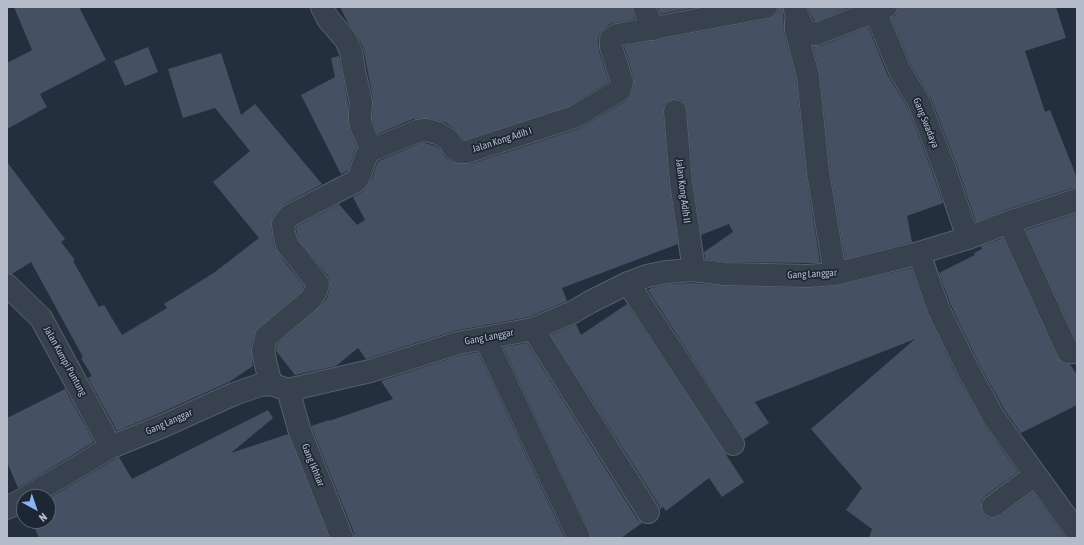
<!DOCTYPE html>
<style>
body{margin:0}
#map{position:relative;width:1084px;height:545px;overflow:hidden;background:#242f3e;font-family:"Asap Condensed",sans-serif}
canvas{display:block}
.frame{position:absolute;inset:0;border:8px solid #b4bcc9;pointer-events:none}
.north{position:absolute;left:16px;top:489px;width:40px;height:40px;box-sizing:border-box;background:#1d2633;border:1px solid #59626f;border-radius:50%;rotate:140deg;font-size:11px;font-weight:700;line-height:16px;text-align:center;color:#b4bcc9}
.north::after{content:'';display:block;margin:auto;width:14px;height:18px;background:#8ab4f8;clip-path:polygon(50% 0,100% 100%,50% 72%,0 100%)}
</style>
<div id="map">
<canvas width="1084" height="545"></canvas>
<div class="frame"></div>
<div class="north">N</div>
</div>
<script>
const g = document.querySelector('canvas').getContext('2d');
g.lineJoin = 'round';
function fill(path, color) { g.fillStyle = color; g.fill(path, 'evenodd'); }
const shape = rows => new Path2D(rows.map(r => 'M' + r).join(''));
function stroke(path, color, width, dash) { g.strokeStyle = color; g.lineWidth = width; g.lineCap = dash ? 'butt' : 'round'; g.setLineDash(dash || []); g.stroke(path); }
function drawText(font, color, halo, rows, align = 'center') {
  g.font = font + ' "Asap Condensed",sans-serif'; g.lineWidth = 3.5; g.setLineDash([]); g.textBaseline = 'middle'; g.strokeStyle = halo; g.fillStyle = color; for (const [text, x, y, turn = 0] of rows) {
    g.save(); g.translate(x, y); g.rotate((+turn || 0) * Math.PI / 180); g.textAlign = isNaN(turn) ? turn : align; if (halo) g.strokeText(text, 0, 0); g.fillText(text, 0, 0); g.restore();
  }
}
fill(shape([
 [14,7,79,7,106,60,40,94,47,107,7,129,7,63,32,50],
 [340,7,632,7,635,19,610,24,604,29,600,33,598,39,599,51,609,82,569,106,464,140,456,130,445,122,429,118,413,119,378,134,372,120,373,99,363,47,357,35,348,23],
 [658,7,698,7,660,14],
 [778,7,783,7,784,33,796,78,806,173,820,263,808,263,726,262,705,259,704,252,733,232,729,224,701,235,693,181,687,110,685,104,681,100,674,99,668,101,664,105,663,112,669,183,678,244,562,288,567,301,529,317,454,331,366,359,358,348,336,366,295,375,276,351,277,344,320,307,327,298,330,287,330,281,328,276,298,239,296,228,297,226,339,204,357,225,365,220,353,197,362,192,366,188,372,179,377,163,379,161,421,143,425,143,433,145,440,149,445,157,453,162,460,164,470,164,578,129,626,101,630,97,634,85,634,79,624,46,768,19,774,16,778,11],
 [807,7,851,7,816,21,813,19],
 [898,7,1056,7,1066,38,1025,51,1045,112,1050,110,1077,178,1077,188,1073,188,1005,210,976,222,957,166,931,98,911,65,891,18,896,15],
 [868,27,888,76,908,108,933,174,943,203,907,216,912,242,845,259,830,170,820,75,813,46,820,46],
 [148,47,158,72,125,86,114,61],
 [221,53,241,115,255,104,322,184,283,205,273,216,271,225,272,236,275,248,278,253,304,286,301,292,258,328,254,334,251,349,253,366,229,382,158,414,117,431,88,378,92,376,81,358,83,357,31,262,12,274,7,273,7,162,52,222,65,239,61,242,75,260,73,261,99,307,104,305,122,335,167,308,164,304,215,272,259,238,213,182,250,151,215,108,183,118,168,69],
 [339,56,348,103,348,123,350,131,357,147,354,152,349,170,341,174,301,95,335,77,331,58],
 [1077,213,1077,340,1076,340,1026,230],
 [1003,238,1057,357,1062,363,1070,364,1077,375,1077,405,1021,433,1004,409,978,362,950,303,939,273,975,255,974,253,982,249,981,246],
 [911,268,927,313,956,374,983,423,1018,472,985,496,981,501,981,508,983,513,988,518,995,518,1000,516,1033,492,1066,538,869,538,872,529,846,510,862,488,811,429,915,339,755,402,769,423,744,439,648,290,651,288,668,284,694,283,725,286,808,288,836,286],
 [627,304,744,482,722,497,709,478,666,511,663,507,660,509,659,505,551,335,576,324,581,335],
 [527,343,637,519,642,523,621,538,591,538,590,533,503,347],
 [478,352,565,538,354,538,354,533,311,426,329,420,329,421,393,399,381,381,461,355],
 [65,389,94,442,18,488,7,462,7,418],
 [268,410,273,418,231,453,288,434,329,538,39,538,32,521,48,521,48,499,117,458,119,457,132,479]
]), '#455162');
const street = shape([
 [322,7,328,19,346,40,351,52,354,71,361,102,360,114,360,121,361,126,372,150],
 [644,7,653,29],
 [795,10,802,26,807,31,816,34,886,7],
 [875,11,900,71,919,102,945,170,968,238],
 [797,15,796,21,796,30,808,76,818,172,835,274],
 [675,111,681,182,694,270],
 [1009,222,1068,352,1077,352],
 [919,253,938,308,967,368,993,416,1077,532],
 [628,283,733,444],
 [7,285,41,318,111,447],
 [533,329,648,512],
 [485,338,579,538],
 [271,384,266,365,263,351,266,337,310,300,316,291,318,284,296,255,287,245,284,233,283,224,289,216,356,181,360,175,366,156,372,150,418,131,426,130,438,133,449,140,453,147,460,152,466,152,574,117,620,90,622,82,611,47,611,39,617,35,766,7],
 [288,390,300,432,342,538],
 [27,497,111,447,163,426,234,394,260,385,271,384,288,390,370,371,458,343,533,329,573,312,590,302,628,283,647,276,666,272,694,270,725,274,808,276,835,274,919,253,968,238,1009,222,1077,200],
 [993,506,1035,475],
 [7,508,24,499]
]);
stroke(street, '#565f6c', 24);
stroke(street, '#38414e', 22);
drawText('10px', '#b4bcc9', '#1d2633', [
 ["Gang Swadaya",926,123,68],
 ["Jalan Kong Adih I",502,140,-18],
 ["Jalan Kong Adih II",683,191,83],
 ["Gang Langgar",812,274,-3],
 ["Gang Langgar",489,337,-11],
 ["Jalan Kumpi Puntung",65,361,61],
 ["Gang Langgar",169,422,-24],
 ["Gang Ikhtiar",313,465,68]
]);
</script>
